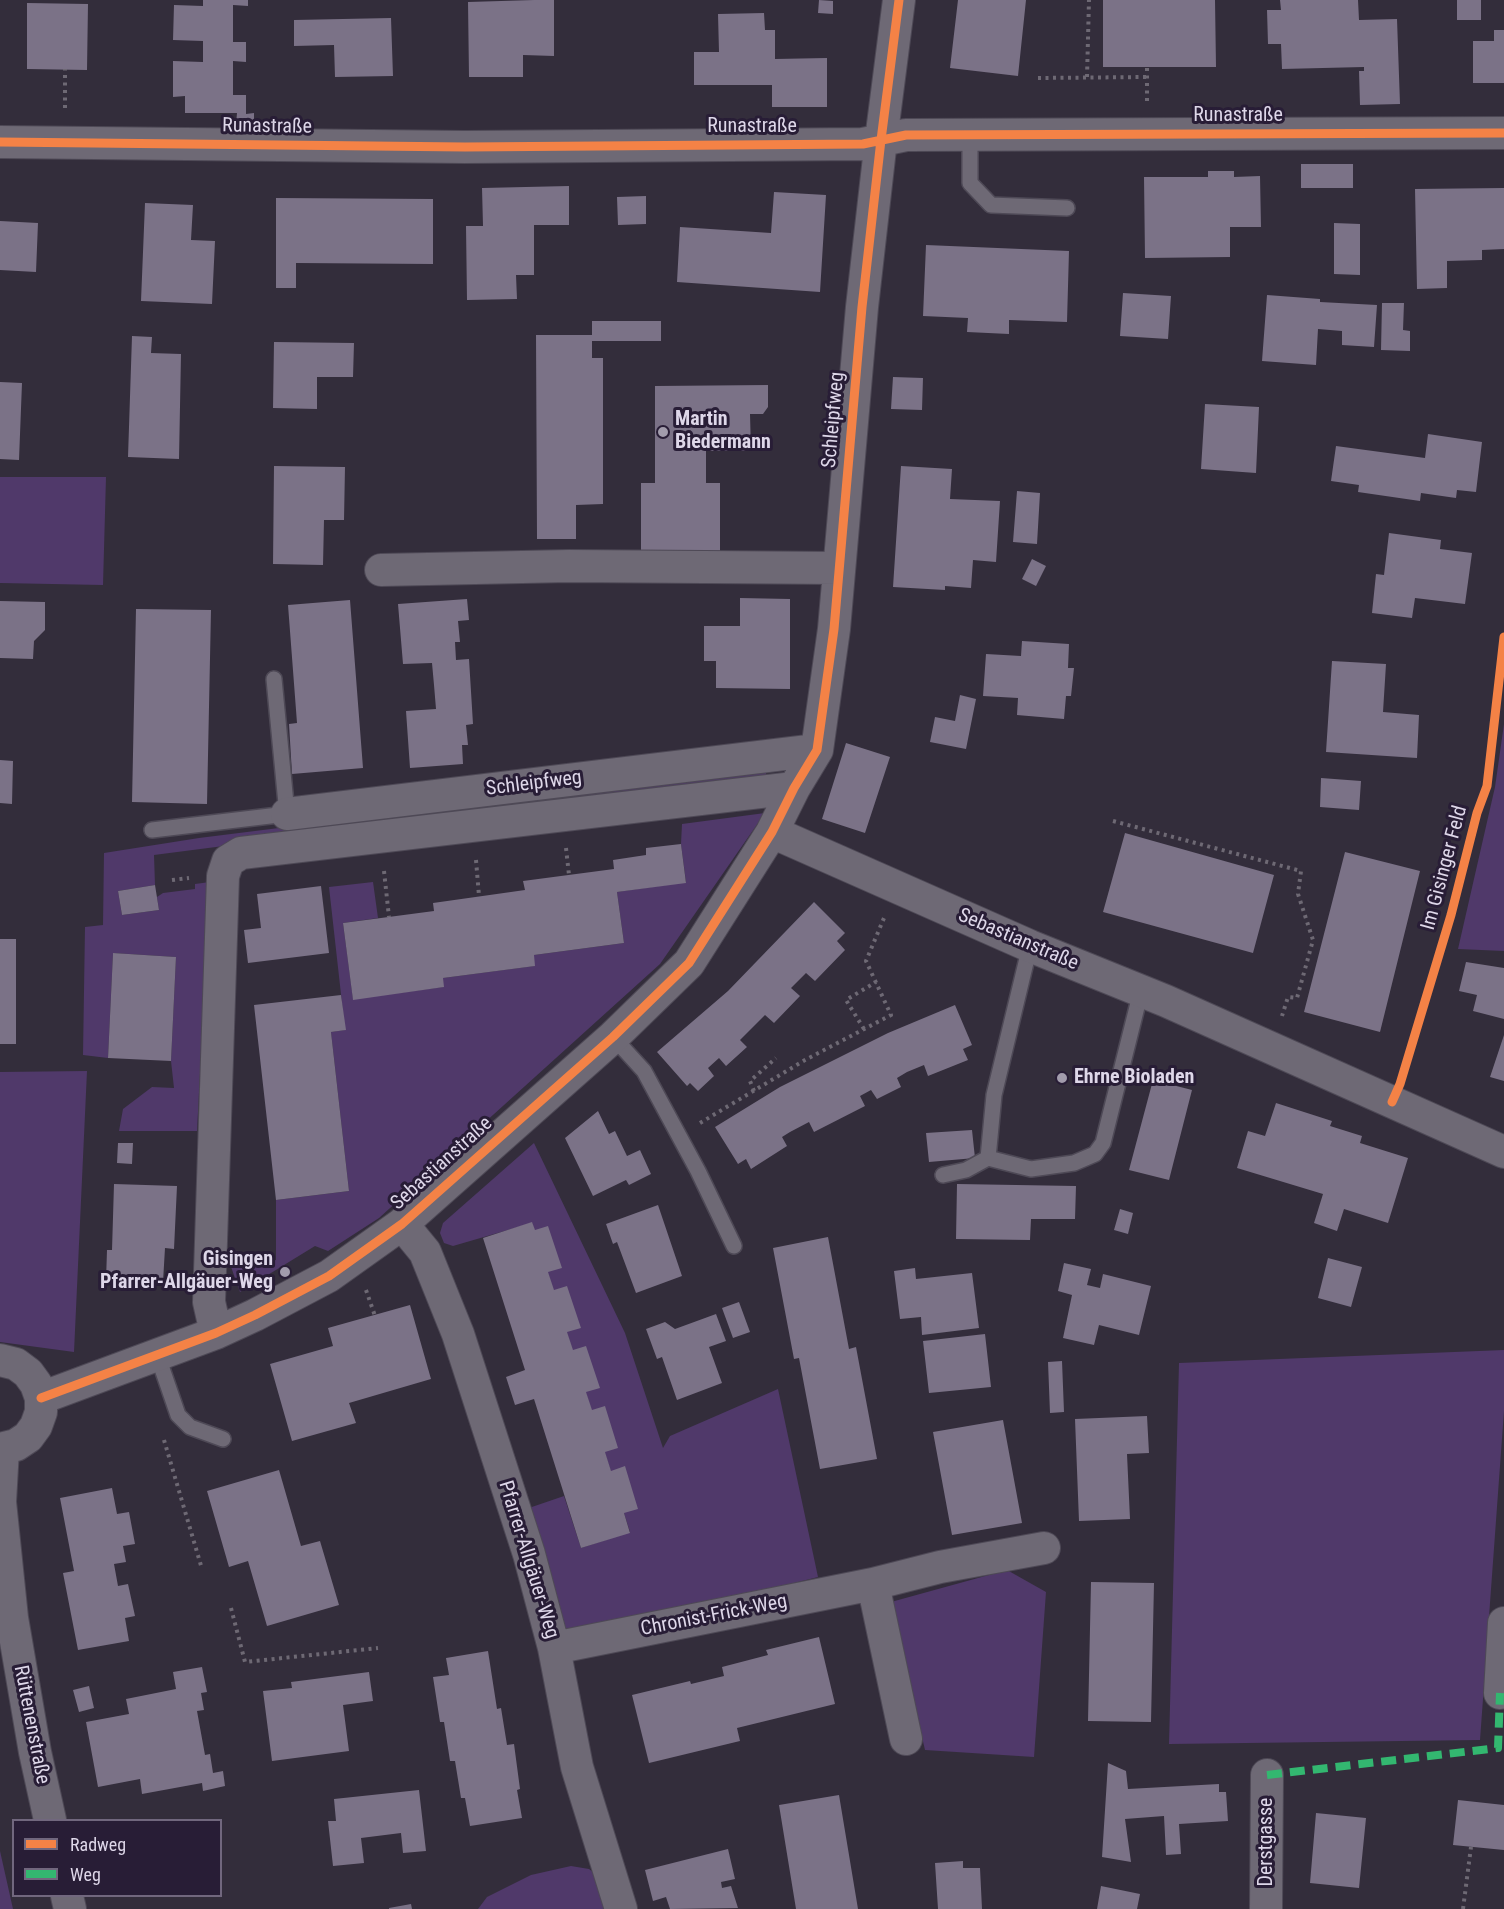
<!DOCTYPE html>
<meta charset="utf-8">
<style>
body{margin:0}
#map{position:relative;width:1504px;height:1909px;overflow:hidden;background:#332d3b;font-family:"Roboto Condensed",sans-serif}
canvas{display:block}
.legend{position:absolute;left:12px;top:1819px;width:210px;height:78px;box-sizing:border-box;background:#281d36;border:2px solid #71677e;margin:0;padding:8px 10px;list-style:none;font-size:18px;color:#ded7e9}
.legend li{display:flex;align-items:center;gap:12px;height:30px}
.legend b{width:30px;border:2px solid #71677e}
</style>
<div id="map">
<canvas width="1504" height="1909"></canvas>
<ul class="legend">
<li><b style="height:8px;background:#f48246"></b>Radweg</li>
<li><b style="height:8px;background:#33b770"></b>Weg</li>
</ul>
</div>
<script>
const g = document.querySelector('canvas').getContext('2d');
g.lineJoin = 'round';
function fill(path, color) { g.fillStyle = color; g.fill(path, 'evenodd'); }
const shape = rows => new Path2D(rows.map(r => 'M' + r).join(''));
function stroke(path, color, width, dash) { g.strokeStyle = color; g.lineWidth = width; g.lineCap = dash ? 'butt' : 'round'; g.setLineDash(dash || []); g.stroke(path); }
function drawText(font, color, halo, rows, align = 'center') {
  g.font = font + ' "Roboto Condensed",sans-serif'; g.lineWidth = 6; g.setLineDash([]); g.textBaseline = 'middle'; g.strokeStyle = halo; g.fillStyle = color; for (const [text, x, y, turn = 0] of rows) {
    g.save(); g.translate(x, y); g.rotate((+turn || 0) * Math.PI / 180); g.textAlign = isNaN(turn) ? turn : align; if (halo) g.strokeText(text, 0, 0); g.fillText(text, 0, 0); g.restore();
  }
}
fill(shape([
 [0,477,106,477,103,585,0,583],
 [1504,724,1504,951,1458,949,1495,787],
 [766,767,766,776,154,855,155,885,118,891,122,915,159,910,157,897,163,893,195,889,195,884,210,882,197,1131,119,1131,123,1109,152,1087,174,1088,171,1061,176,957,113,953,108,1058,83,1055,85,927,103,925,104,853,199,838],
 [765,813,660,964,379,1218,328,1251,315,1246,240,1292,230,1264,276,1260,276,1200,349,1191,331,1032,345,1030,329,887,373,882,378,918,343,923,353,999,443,987,443,978,534,966,534,955,624,943,617,892,686,882,681,844,682,824],
 [87,1071,74,1352,0,1342,0,1072],
 [534,1143,625,1333,663,1448,670,1436,778,1389,818,1577,579,1637,561,1626,526,1509,564,1496,581,1548,630,1532,532,1223,453,1246,444,1243,440,1233,443,1223],
 [1504,1350,1504,1411,1480,1740,1169,1744,1179,1363],
 [1007,1570,1046,1592,1034,1757,925,1750,891,1602],
 [0,1851,13,1909,0,1909],
 [571,1866,589,1869,599,1877,611,1909,478,1909,487,1897,531,1875]
]), '#50396a');
fill(shape([
 [203,0,248,0,248,6,233,5,233,42,246,42,246,62,233,61,233,95,246,95,246,114,254,113,254,124,236,124,237,113,185,113,185,96,173,97,173,61,203,62,203,41,173,40,174,5,203,6],
 [534,0,554,0,554,56,523,55,523,77,469,77,468,2],
 [819,0,833,1,833,14,818,13],
 [958,0,1026,0,1018,76,950,68],
 [1103,0,1215,0,1216,67,1103,67],
 [1280,0,1358,0,1359,20,1397,19,1400,104,1360,105,1359,71,1364,71,1364,67,1282,69,1281,44,1268,44,1267,10,1281,10],
 [1457,0,1481,0,1481,20,1457,20],
 [27,3,88,4,87,70,27,69],
 [764,13,765,30,775,30,775,59,827,58,827,107,772,107,772,85,694,85,694,52,719,52,718,14],
 [391,18,393,76,335,77,334,45,294,46,294,20],
 [1494,30,1504,30,1504,83,1473,83,1473,41,1494,41],
 [1301,164,1353,164,1353,188,1301,188],
 [1208,171,1234,171,1234,177,1260,176,1261,227,1230,227,1230,257,1145,258,1144,177,1208,177],
 [569,186,569,225,534,225,534,275,516,275,517,299,467,300,466,226,483,226,482,188],
 [1504,188,1504,249,1482,250,1482,260,1447,261,1447,288,1417,289,1415,189],
 [774,192,826,195,820,292,677,282,680,227,771,233],
 [646,196,646,224,618,225,617,197],
 [276,198,433,199,433,264,296,263,296,288,276,288],
 [145,203,193,205,191,240,215,241,212,304,141,301],
 [0,221,38,223,36,272,0,270],
 [1334,223,1360,224,1360,275,1334,274],
 [926,245,1069,251,1067,322,1009,320,1009,334,967,332,968,318,923,316],
 [1123,293,1171,296,1168,339,1120,336],
 [1267,295,1320,299,1320,302,1377,305,1374,347,1342,345,1342,331,1318,329,1316,365,1262,361],
 [1382,303,1404,303,1403,330,1410,331,1410,351,1381,350],
 [592,321,661,321,661,341,592,341,592,358,603,358,603,504,576,505,576,539,537,539,536,335,592,335],
 [132,336,152,337,151,353,181,354,179,459,128,457],
 [274,342,354,343,353,377,317,377,317,409,273,408],
 [893,377,923,378,922,410,891,409],
 [0,382,22,383,19,460,0,459],
 [768,385,768,407,763,414,750,414,751,451,706,451,706,483,720,483,720,558,641,559,641,483,655,483,655,386],
 [1205,404,1259,407,1256,473,1201,469],
 [1428,434,1482,442,1476,492,1457,490,1456,498,1421,493,1420,501,1358,492,1359,485,1331,481,1336,446,1425,458],
 [274,466,345,467,344,520,324,520,323,565,273,564],
 [901,466,952,469,950,499,1000,501,996,562,973,560,971,588,945,586,945,590,893,587],
 [1017,491,1040,493,1037,544,1013,542],
 [1389,533,1441,540,1440,549,1472,553,1465,604,1415,598,1412,618,1372,613,1376,574,1384,575],
 [1032,559,1046,566,1036,586,1022,579],
 [740,598,790,599,790,689,716,688,716,661,704,661,704,626,740,626],
 [467,599,469,620,458,621,460,642,455,642,456,660,469,659,473,724,466,725,468,745,462,745,463,764,410,768,406,711,436,709,434,685,432,663,403,664,398,604],
 [350,600,363,768,292,774,289,724,297,723,288,605],
 [0,601,45,602,45,630,34,641,33,659,0,658],
 [136,609,211,610,207,804,132,802],
 [1022,641,1069,644,1068,668,1074,668,1071,696,1066,696,1064,719,1017,715,1018,698,983,696,986,654,1021,656],
 [1332,661,1386,664,1383,712,1419,715,1417,758,1326,752],
 [960,695,976,699,966,749,930,742,935,717,955,721],
 [846,743,890,757,865,833,822,819],
 [0,760,13,761,12,804,0,803],
 [1321,778,1361,781,1359,810,1320,807],
 [1125,833,1274,875,1253,953,1103,912],
 [681,844,686,883,617,892,624,943,534,955,535,966,443,978,444,987,353,1000,343,923,434,911,433,903,525,890,523,881,614,869,613,860,646,855,646,848],
 [1345,852,1420,871,1380,1032,1304,1012],
 [155,885,159,910,122,915,118,891],
 [321,886,329,953,248,963,244,930,261,928,257,894],
 [814,902,845,933,837,941,845,950,815,981,806,973,791,988,800,996,774,1023,765,1015,740,1040,747,1047,726,1066,719,1058,708,1068,714,1076,698,1091,690,1083,687,1086,657,1052,728,991],
 [0,939,16,939,16,1044,0,1044],
 [113,953,176,957,171,1061,108,1058],
 [1466,962,1504,968,1504,1019,1473,1011,1477,995,1459,991],
 [341,995,346,1030,331,1032,349,1191,276,1200,254,1005],
 [955,1005,972,1045,963,1049,968,1060,928,1076,924,1065,907,1072,897,1078,901,1087,877,1099,871,1090,860,1096,865,1106,814,1132,809,1122,790,1132,782,1137,787,1146,751,1169,746,1159,738,1164,715,1127,780,1087,888,1033],
 [1504,1035,1504,1081,1490,1077],
 [1153,1080,1192,1090,1169,1180,1129,1170],
 [1276,1103,1332,1121,1330,1126,1362,1136,1360,1143,1408,1158,1388,1223,1344,1209,1337,1231,1314,1223,1323,1194,1237,1168,1248,1131,1265,1136],
 [598,1111,609,1134,615,1131,627,1156,640,1150,651,1174,629,1185,626,1180,593,1196,565,1138],
 [972,1130,975,1158,929,1162,926,1133],
 [118,1143,133,1143,132,1164,117,1163],
 [114,1184,177,1186,174,1249,165,1248,163,1282,106,1281,107,1250,112,1250],
 [957,1184,1076,1186,1075,1219,1031,1219,1030,1240,956,1239],
 [658,1205,682,1276,636,1293,617,1242,613,1244,606,1224],
 [1120,1209,1133,1213,1128,1234,1114,1230],
 [532,1222,535,1230,548,1226,562,1268,548,1272,554,1290,567,1286,581,1328,567,1332,573,1350,586,1346,600,1388,586,1392,592,1410,605,1406,618,1448,605,1452,611,1471,625,1466,638,1509,624,1513,630,1533,581,1548,534,1399,515,1405,506,1377,525,1370,483,1238],
 [828,1237,849,1349,856,1347,877,1459,820,1469,799,1358,794,1359,773,1248],
 [1328,1258,1362,1267,1351,1307,1318,1298],
 [1064,1263,1091,1269,1087,1285,1100,1288,1103,1274,1151,1286,1139,1335,1099,1325,1094,1345,1063,1338,1072,1295,1058,1291],
 [915,1268,916,1279,972,1273,979,1328,922,1335,921,1317,900,1319,894,1271],
 [739,1302,750,1332,733,1338,722,1308],
 [410,1305,431,1379,349,1403,356,1423,292,1441,270,1364,333,1346,328,1328],
 [716,1314,726,1341,709,1347,722,1383,677,1400,662,1357,657,1359,646,1329,665,1322,675,1329],
 [985,1334,991,1387,929,1393,923,1341],
 [1062,1361,1064,1412,1050,1413,1048,1362],
 [1147,1416,1149,1453,1127,1454,1130,1519,1079,1521,1075,1419],
 [1003,1420,1022,1523,952,1535,933,1432],
 [279,1470,301,1546,320,1541,339,1605,267,1626,248,1561,229,1567,207,1491],
 [112,1488,117,1514,129,1512,135,1544,123,1546,126,1562,114,1564,118,1586,128,1584,135,1616,125,1618,129,1641,78,1650,63,1573,74,1571,60,1498],
 [1091,1582,1154,1583,1151,1722,1088,1721],
 [819,1637,835,1704,737,1728,740,1741,649,1763,632,1695,690,1681,691,1684,724,1676,722,1667,768,1655,766,1650],
 [488,1651,497,1709,501,1708,507,1745,514,1744,520,1789,517,1790,522,1818,470,1826,465,1798,461,1798,455,1761,450,1761,444,1722,440,1722,433,1677,449,1675,446,1658],
 [202,1667,207,1692,201,1693,204,1710,197,1711,205,1755,210,1754,213,1773,223,1771,225,1786,203,1791,202,1783,142,1794,140,1779,98,1787,86,1722,129,1714,126,1699,176,1689,173,1672],
 [369,1672,373,1701,343,1705,349,1751,272,1761,263,1691,292,1688,291,1682],
 [89,1686,94,1708,79,1712,73,1690],
 [1108,1763,1126,1771,1128,1789,1219,1784,1219,1792,1226,1792,1228,1821,1179,1824,1181,1854,1166,1855,1164,1816,1125,1819,1131,1862,1102,1857],
 [419,1790,426,1851,403,1853,401,1833,361,1838,364,1863,333,1866,328,1821,336,1821,334,1799],
 [839,1795,858,1909,796,1909,779,1805],
 [1458,1800,1504,1805,1504,1850,1453,1845],
 [1316,1813,1366,1818,1359,1888,1310,1883],
 [728,1849,735,1879,721,1882,722,1888,731,1886,738,1908,670,1909,666,1897,653,1901,645,1870],
 [963,1861,963,1868,980,1868,982,1909,938,1909,935,1863],
 [1101,1886,1140,1894,1137,1909,1097,1909],
 [411,1904,412,1909,389,1909,389,1908]
]), '#7b7287');
const lane = shape([
 [970,135,970,183,991,205,1067,208],
 [152,830,287,814,274,679],
 [1030,946,994,1095,988,1158,1031,1169,1074,1163,1095,1154,1103,1143,1141,991],
 [613,1037,644,1071,698,1171,734,1246],
 [943,1175,966,1170,988,1158],
 [157,1354,178,1415,190,1427,223,1439]
]);
const street = shape([
 [0,142,465,147,863,144,906,135,1504,133],
 [381,570,569,566,838,568],
 [287,814,817,750],
 [772,832,1030,946,1166,1001,1504,1152],
 [402,1224,425,1252,458,1334,529,1554,554,1648,577,1767,621,1909],
 [216,1333,209,1302,223,876,228,861,241,853,794,788],
 [0,1360,16,1364,28,1373,36,1384,41,1398,41,1412,36,1426,28,1437,16,1445,0,1449],
 [41,1398,216,1333,255,1315,329,1276,402,1224,613,1037,689,963,772,832,794,788,817,750,834,629,862,307,881,140,899,0],
 [3,1449,0,1502,12,1618,35,1752,50,1820],
 [873,1584,906,1739],
 [554,1648,873,1584,940,1567,1044,1548],
 [1500,1693,1504,1623],
 [67,1896,70,1909],
 [1266,1909,1267,1775]
]);
stroke(lane, '#4e4956', 18);
stroke(street, '#4e4956', 34);
stroke(shape([
 [1087,77,1089,0],
 [1038,78,1147,77],
 [1147,101,1147,67],
 [65,108,65,69],
 [1113,821,1301,871,1298,894,1313,940,1297,998,1288,997,1282,1016],
 [566,848,569,875],
 [476,860,479,896],
 [384,871,389,917],
 [172,880,189,878],
 [864,1029,846,1000,876,982],
 [754,1091,750,1081,776,1058],
 [700,1123,805,1060,891,1015,866,961,884,918],
 [366,1290,375,1316],
 [164,1440,202,1569],
 [231,1608,245,1662,378,1648],
 [1463,1909,1471,1847]
]), '#6e6974', 4, [3, 4.5]);
stroke(lane, '#6e6975', 15);
stroke(street, '#6e6975', 32);
stroke(shape([
 [1267,1775,1498,1748,1500,1693]
]), '#33b770', 8, [15, 8]);
stroke(shape([
 [0,142,465,147,863,144,906,135,1504,133],
 [1392,1102,1400,1084,1451,915,1477,813,1487,786,1504,637],
 [41,1398,216,1333,255,1315,329,1276,402,1224,613,1037,689,963,772,832,794,788,817,750,834,629,862,307,881,140,899,0]
]), '#f48246', 9);
for (const [x, y, r, color] of [
 [663,432,6,"#a29cac"],
 [1062,1078,6,"#a29cac"],
 [285,1272,6,"#a29cac"]
]) { const dot = new Path2D(); dot.arc(x, y, r, 0, 2 * Math.PI); g.fillStyle = color; g.fill(dot); stroke(dot, '#281d36', 2); }
drawText('20px', '#ded7e9', '#281d36', [
 ["Runastraße",1238,116],
 ["Runastraße",267,127,1],
 ["Runastraße",752,127],
 ["Schleipfweg",834,420,-85],
 ["Schleipfweg",534,784,-7],
 ["Im Gisinger Feld",1445,868,-75],
 ["Sebastianstraße",1018,940,23],
 ["Sebastianstraße",442,1164,-42],
 ["Pfarrer-Allgäuer-Weg",528,1560,73],
 ["Chronist-Frick-Weg",714,1616,-11],
 ["Rüttenenstraße",31,1725,79],
 ["Derstgasse",1267,1842,-90]
]);
drawText('bold 20px', '#ded7e9', '#281d36', [
 ["Martin",675,420],
 ["Biedermann",675,443],
 ["Ehrne Bioladen",1074,1078],
 ["Gisingen",273,1260,"right"],
 ["Pfarrer-Allgäuer-Weg",273,1283,"right"]
], 'left');
</script>
